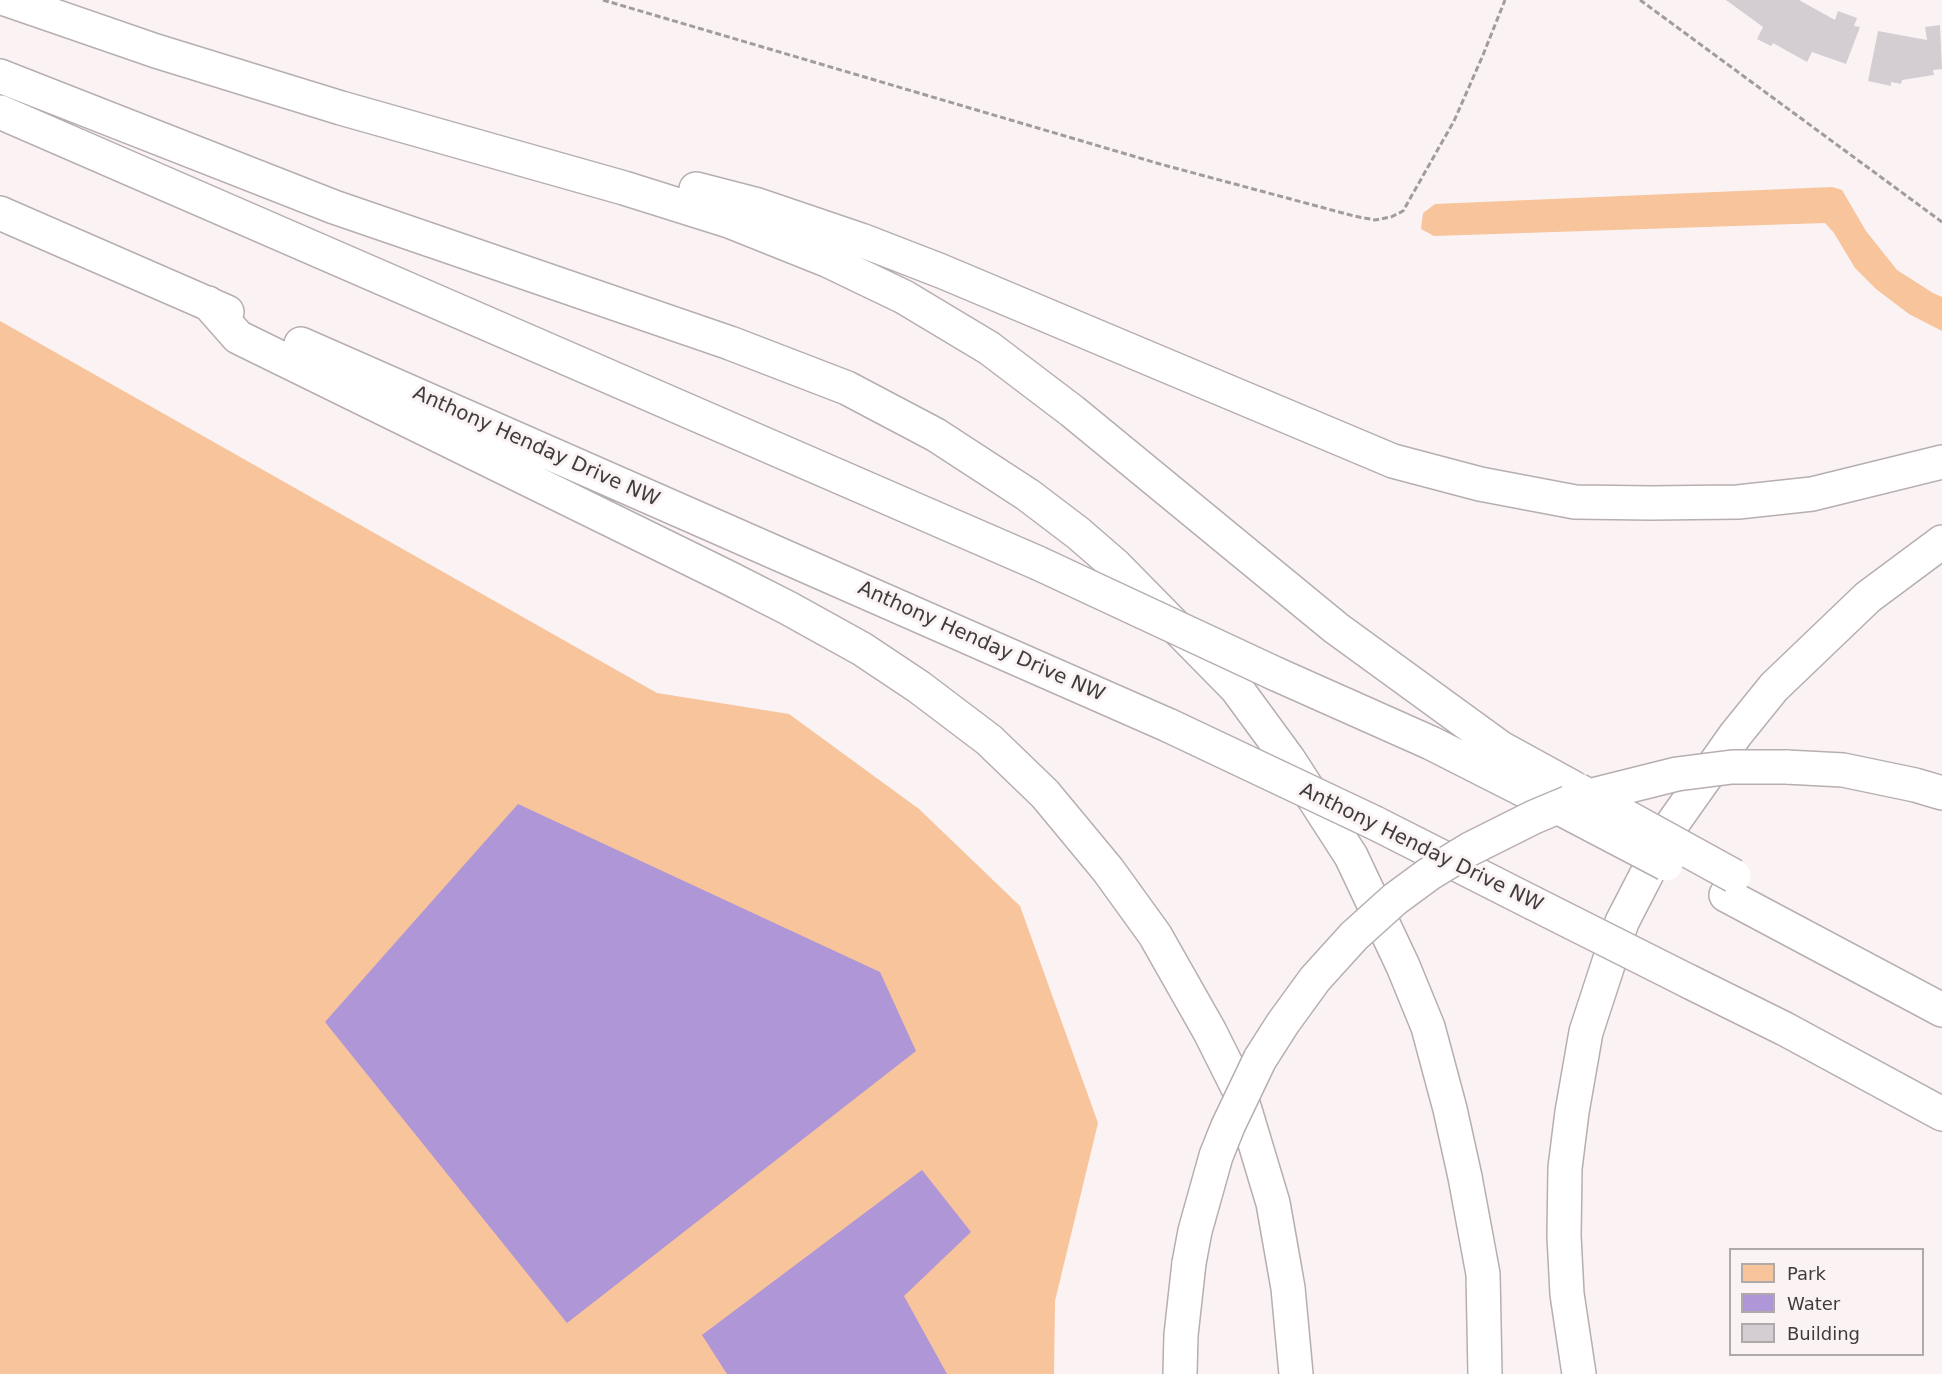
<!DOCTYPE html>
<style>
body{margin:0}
#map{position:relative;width:1942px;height:1374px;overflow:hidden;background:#fbf2f4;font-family:"DejaVu Sans",sans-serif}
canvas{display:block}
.legend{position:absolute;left:1729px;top:1248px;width:195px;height:108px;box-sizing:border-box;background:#fbf2f4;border:2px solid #b0a9aa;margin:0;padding:8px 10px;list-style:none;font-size:18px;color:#3f3c3c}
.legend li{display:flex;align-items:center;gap:12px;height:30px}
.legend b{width:30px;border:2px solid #b0a9aa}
</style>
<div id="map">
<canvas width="1942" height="1374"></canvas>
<ul class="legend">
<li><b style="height:16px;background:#f7c49b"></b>Park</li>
<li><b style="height:16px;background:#af96d7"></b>Water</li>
<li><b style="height:16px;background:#d4ced3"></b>Building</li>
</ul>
</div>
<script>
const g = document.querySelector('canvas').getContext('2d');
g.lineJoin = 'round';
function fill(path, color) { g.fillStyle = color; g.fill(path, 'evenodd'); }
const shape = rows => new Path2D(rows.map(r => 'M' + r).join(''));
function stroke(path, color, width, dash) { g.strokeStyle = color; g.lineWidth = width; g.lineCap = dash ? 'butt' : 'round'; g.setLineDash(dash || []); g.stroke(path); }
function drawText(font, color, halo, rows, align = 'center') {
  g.font = font + ' "DejaVu Sans",sans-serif'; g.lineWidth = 6; g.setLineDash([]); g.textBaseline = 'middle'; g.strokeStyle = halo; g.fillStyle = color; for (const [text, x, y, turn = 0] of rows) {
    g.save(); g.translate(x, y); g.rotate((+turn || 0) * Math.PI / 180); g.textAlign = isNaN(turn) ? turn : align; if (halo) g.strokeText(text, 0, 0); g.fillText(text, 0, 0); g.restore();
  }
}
fill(shape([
 [1832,187,1842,190,1866,231,1897,270,1933,293,1942,297,1942,331,1909,314,1876,289,1855,268,1834,233,1825,223,1434,236,1421,229,1423,213,1435,204],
 [0,321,657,693,789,714,919,809,1020,906,1098,1123,1055,1301,1054,1374,0,1374]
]), '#f7c49b');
fill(shape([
 [518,804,880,972,916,1051,567,1323,325,1022],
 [922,1170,971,1232,904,1296,947,1374,727,1374,702,1335]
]), '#af96d7');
fill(shape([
 [1726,0,1799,0,1835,20,1838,11,1857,18,1854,26,1860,27,1846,64,1812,52,1807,62,1773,43,1771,46,1757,39,1763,27],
 [1940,25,1942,69,1933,70,1934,75,1902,80,1901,84,1891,82,1891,86,1868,81,1878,31,1927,40,1925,27]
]), '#d4ced3');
const highway = shape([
 [8,0,156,51,341,108,624,188,729,221,829,261,904,297,989,348,1072,411,1336,628,1501,748,1572,787],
 [0,76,334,207,730,343,847,388,936,435,1028,495,1078,533,1115,565,1237,689,1289,760,1351,856,1403,966,1428,1027,1450,1109,1465,1177,1483,1274,1485,1374],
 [0,112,1038,563],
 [696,189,758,205,861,240,941,271,1393,461,1480,484,1575,502,1651,503,1738,502,1812,494,1942,462],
 [0,213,227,312],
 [208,303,238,337,729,578,788,608,862,649,919,687,989,740,1045,794,1108,870,1155,935,1210,1032,1239,1090,1273,1203,1288,1288,1296,1374],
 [301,344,1170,726],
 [1276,674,1431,743,1563,810],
 [1786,767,1843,770,1915,785,1942,793],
 [1375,823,1533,903],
 [1726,895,1942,1010],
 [1690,982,1785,1029,1942,1114],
 [1180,1374,1181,1335,1189,1263],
 [1579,1374,1567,1294,1564,1236,1565,1168,1572,1112,1586,1032,1622,922,1673,823,1736,734,1774,687,1868,597,1942,542]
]);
stroke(highway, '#b6aeb0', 36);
stroke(shape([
 [603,0,1160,164,1354,216,1375,220,1391,217,1403,211,1454,121,1483,55,1505,0],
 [1640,0,1942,222]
]), '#a29c9d', 3, [6, 3]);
stroke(highway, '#fff', 33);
const highwayBridge = shape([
 [1038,563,1276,674],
 [1170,726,1375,823],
 [1578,790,1734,876],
 [1563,810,1666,864],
 [1533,903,1690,982],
 [1189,1263,1195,1231,1216,1156,1228,1126,1260,1059,1283,1023,1315,979,1354,936,1395,899,1429,874,1470,849,1534,817,1577,799,1677,774,1732,767,1786,767]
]);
stroke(highwayBridge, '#b6aeb0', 36, []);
stroke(highwayBridge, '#fff', 33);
drawText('20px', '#3f3c3c', '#fbf2f4', [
 ["Anthony Henday Drive NW",536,447,24],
 ["Anthony Henday Drive NW",981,642,24],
 ["Anthony Henday Drive NW",1421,848,26]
]);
</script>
